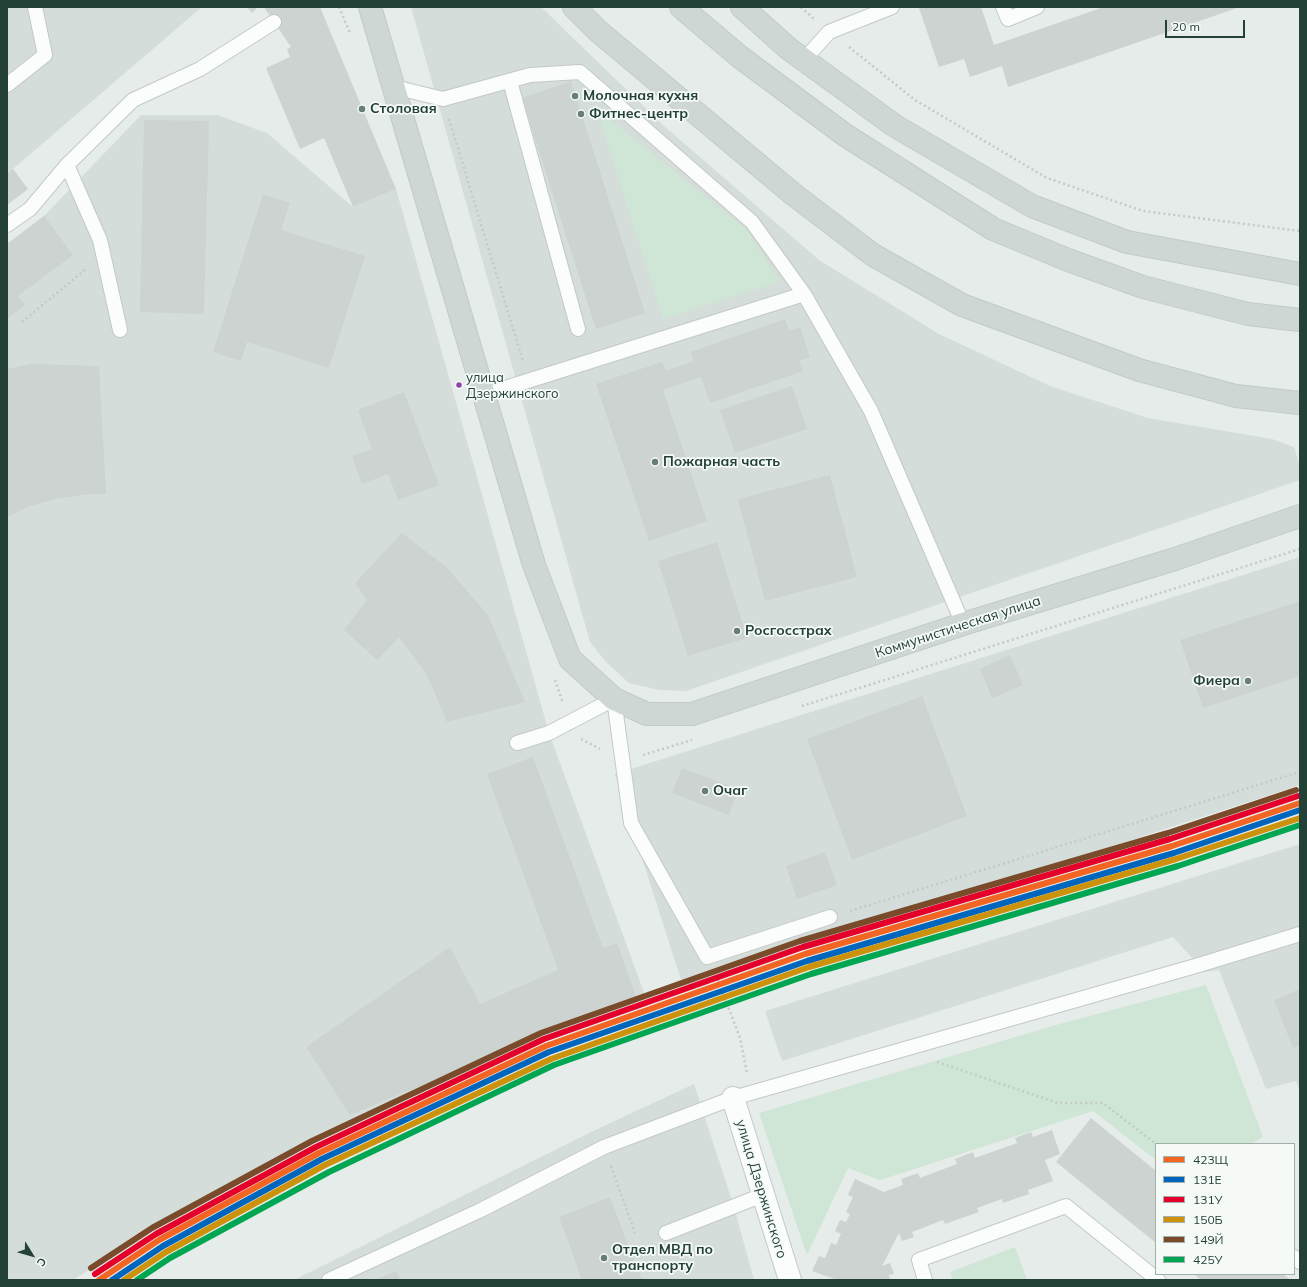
<!DOCTYPE html>
<meta charset="utf-8">
<style>
body{margin:0}
#map{position:relative;width:1307px;height:1287px;overflow:hidden;background:#e6ece9;font-family:Mulish,sans-serif}
canvas{display:block}
.frame{position:absolute;inset:0;border:8px solid #234137;pointer-events:none}
.legend{position:absolute;left:1155px;top:1143px;width:140px;height:132px;box-sizing:border-box;background:#f5faf7;border:1px solid #a1b0aa;margin:0;padding:5px 7px;list-style:none;font-size:12px;color:#234137}
.legend li{display:flex;align-items:center;gap:8px;height:20px}
.legend b{width:20px;border:1px solid #a1b0aa}
.north{position:absolute;left:12px;top:1235px;width:40px;height:40px;-webkit-text-stroke:3px #f5faf7;paint-order:stroke;rotate:127deg;font-size:11px;font-weight:700;line-height:16px;text-align:center;color:#234137}
.north::after{content:'';display:block;margin:auto;width:14px;height:18px;background:#234137;clip-path:polygon(50% 0,100% 100%,50% 72%,0 100%)}
.scale{position:absolute;left:1165px;top:20px;width:80px;height:18px;box-sizing:border-box;border:2px solid #234137;border-top:0;padding-left:5px;font-size:12px;line-height:14px;white-space:nowrap;color:#234137;-webkit-text-stroke:3px #f5faf7;paint-order:stroke}
</style>
<div id="map">
<canvas width="1307" height="1287"></canvas>
<div class="frame"></div>
<ul class="legend">
<li><b style="height:5px;background:#f26522"></b>423Щ</li>
<li><b style="height:5px;background:#0065bd"></b>131Е</li>
<li><b style="height:5px;background:#e4002b"></b>131У</li>
<li><b style="height:5px;background:#cd920b"></b>150Б</li>
<li><b style="height:5px;background:#7a4b2a"></b>149Й</li>
<li><b style="height:5px;background:#00a651"></b>425У</li>
</ul>
<div class="north">С</div>
<div class="scale">20 m</div>
</div>
<script>
const g = document.querySelector('canvas').getContext('2d');
g.lineJoin = 'round';
function fill(path, color) { g.fillStyle = color; g.fill(path, 'evenodd'); }
const shape = rows => new Path2D(rows.map(r => 'M' + r).join(''));
function stroke(path, color, width, dash) { g.strokeStyle = color; g.lineWidth = width; g.lineCap = dash ? 'butt' : 'round'; g.setLineDash(dash || []); g.stroke(path); }
function drawText(font, color, halo, rows, align = 'center') {
  g.font = font + ' Mulish,sans-serif'; g.lineWidth = 3.5; g.setLineDash([]); g.textBaseline = 'middle'; g.strokeStyle = halo; g.fillStyle = color; for (const [text, x, y, turn = 0] of rows) {
    g.save(); g.translate(x, y); g.rotate((+turn || 0) * Math.PI / 180); g.textAlign = isNaN(turn) ? turn : align; if (halo) g.strokeText(text, 0, 0); g.fillText(text, 0, 0); g.restore();
  }
}
fill(shape([
 [7,7,202,7,7,174],
 [411,7,541,7,664,126,819,260,939,334,1050,386,1148,418,1272,439,1294,447,1300,466,1300,480,686,691,659,690,629,683,606,662,590,642],
 [141,115,217,115,267,133,353,207,396,189,549,733,646,998,343,1124,161,1224,73,1280,7,1280,7,244,44,216],
 [1300,557,1300,785,683,986,615,774],
 [1300,844,1300,1091,1296,1081,1266,1089,1219,970,1205,972,1173,937,782,1061,765,1011],
 [694,1084,734,1207,754,1280,294,1280,589,1133]
]), '#d4ddd9');
fill(shape([
 [596,108,747,230,780,282,663,319],
 [1206,985,1263,1137,1251,1144,1156,1144,1156,1160,1093,1111,880,1180,848,1168,807,1255,759,1113,1056,1025],
 [1015,1247,1027,1280,953,1280,950,1272]
]), '#cfe5d5');
fill(shape([
 [247,7,258,7,252,13],
 [264,7,320,7,396,189,353,207,324,138,300,149,266,68,290,57,287,49,291,47],
 [922,7,981,7,994,45,1104,7,1240,7,1008,87,1002,66,970,77,964,59,939,67,919,8],
 [571,81,645,313,596,329,522,98],
 [144,120,209,121,204,314,140,312],
 [13,169,28,189,7,205,7,174],
 [263,194,290,203,281,230,365,256,329,368,247,342,241,361,213,352],
 [44,216,73,255,18,296,25,305,7,319,7,244],
 [785,319,789,331,800,327,810,357,799,361,803,371,710,403,701,377,663,390,707,521,649,541,596,384,662,362,666,371,694,361,691,352],
 [30,364,99,366,106,494,90,494,55,499,30,506,7,517,7,369],
 [792,386,807,429,735,453,720,410],
 [404,392,439,485,398,500,388,474,362,484,352,456,372,449,358,410],
 [830,475,857,577,765,601,738,499],
 [402,533,446,567,488,615,525,702,447,722,427,675,399,637,377,660,344,630,367,600,355,583],
 [717,542,747,638,688,656,658,561],
 [1300,601,1300,676,1203,708,1180,640],
 [1010,655,1023,685,992,698,980,669],
 [922,696,967,816,852,860,807,739],
 [533,757,603,948,617,943,636,996,350,1115,306,1047,450,947,480,1004,558,970,487,774],
 [682,768,738,789,729,815,672,793],
 [825,852,837,885,797,899,786,866],
 [1300,989,1300,1045,1293,1048,1274,1000],
 [1091,1118,1156,1171,1156,1243,1056,1162],
 [1052,1130,1060,1154,1045,1160,1053,1181,1028,1190,1029,1194,1003,1203,1002,1199,977,1208,979,1212,945,1224,943,1220,912,1232,914,1237,902,1241,899,1233,882,1266,890,1263,894,1274,889,1275,890,1280,837,1280,812,1271,819,1256,825,1258,831,1243,836,1245,841,1234,835,1231,840,1220,846,1222,850,1214,846,1212,853,1197,848,1195,855,1179,884,1192,903,1185,901,1179,918,1173,920,1178,957,1164,955,1159,973,1152,975,1158,1017,1143,1015,1138,1031,1132,1033,1137],
 [610,1197,625,1237,642,1280,582,1280,559,1217],
 [396,1271,400,1280,375,1280],
 [1194,1274,1283,1274,1290,1280,1201,1280]
]), '#cdd3d0');
const service = shape([
 [1003,7,1008,19,1037,7],
 [804,60,829,32,892,7],
 [510,81,578,329],
 [7,85,45,55,35,7],
 [394,87,443,99,530,75,580,72,752,222,804,294,871,411,963,624],
 [67,165,100,240,120,330],
 [7,225,30,209,67,165,133,100,200,69,274,22],
 [483,395,804,294],
 [517,743,549,733,614,699,631,823,707,957,830,917],
 [666,1233,763,1195],
 [1294,1257,1300,1262],
 [329,1280,481,1210,604,1147,733,1098,1199,965,1300,934],
 [925,1280,919,1260,1066,1206,1158,1280]
]);
const minor = shape([
 [733,1098,790,1280]
]);
const primary = shape([
 [370,7,534,565,570,659,614,699,647,714,692,714,963,624,1175,559,1300,516],
 [574,7,598,31,793,194,873,255,962,305,1139,370,1236,396,1300,403],
 [681,7,740,57,845,135,993,229,1068,260,1143,287,1248,314,1300,320],
 [742,7,789,49,895,126,1032,206,1127,242,1300,274]
]);
stroke(service, '#c3c9c6', 16);
stroke(minor, '#c3c9c6', 24);
stroke(primary, '#c2cbc7', 24);
stroke(shape([
 [339,7,350,33],
 [801,7,814,19],
 [849,47,915,100,1047,178,1143,211,1300,231],
 [449,119,523,361],
 [22,322,86,269],
 [555,680,563,703],
 [802,706,1300,549],
 [581,739,600,749],
 [643,755,692,740],
 [850,911,1300,772],
 [716,975,740,1038,747,1073],
 [937,1062,1058,1103,1103,1103,1156,1144],
 [611,1166,635,1233]
]), '#c2cbc7', 2.5, [2, 3]);
stroke(service, '#fbfcfc', 14);
stroke(minor, '#fbfcfc', 22);
stroke(primary, '#cfd7d4', 22);
stroke(shape([
 [99,1280,159,1240,319,1153,546,1046,805,954,1172,846,1300,803]
]), '#f26522', 6);
stroke(shape([
 [112,1280,163,1246,322,1159,549,1052,807,961,1174,853,1300,810]
]), '#0065bd', 6);
stroke(shape([
 [95,1274,156,1234,316,1147,544,1039,803,947,1170,839,1298,796]
]), '#e4002b', 6);
stroke(shape([
 [124,1280,166,1252,325,1165,551,1059,809,967,1176,859,1300,818]
]), '#cd920b', 6);
stroke(shape([
 [91,1268,152,1228,312,1141,541,1033,800,941,1168,833,1296,790]
]), '#7a4b2a', 6);
stroke(shape([
 [137,1280,170,1258,329,1172,554,1065,811,974,1178,866,1300,825]
]), '#00a651', 6);
for (const [x, y, r, color] of [
 [575,96,4,"#677d75"],
 [362,109,4,"#677d75"],
 [581,114,4,"#677d75"],
 [459,385,3.5,"#8e44ad"],
 [655,462,4,"#677d75"],
 [737,631,4,"#677d75"],
 [1248,681,4,"#677d75"],
 [705,791,4,"#677d75"],
 [604,1258,4,"#677d75"]
]) { const dot = new Path2D(); dot.arc(x, y, r, 0, 2 * Math.PI); g.fillStyle = color; g.fill(dot); stroke(dot, '#f5faf7', 1.5); }
drawText('13px', '#234137', '#f5faf7', [
 ["улица",466,378],
 ["Дзержинского",466,394]
], 'left');
drawText('bold 14px', '#234137', '#f5faf7', [
 ["Молочная кухня",583,96],
 ["Столовая",370,109],
 ["Фитнес-центр",589,114],
 ["Пожарная часть",663,462],
 ["Росгосстрах",745,631],
 ["Фиера",1240,681,"right"],
 ["Очаг",713,791],
 ["Отдел МВД по",612,1250],
 ["транспорту",612,1266]
], 'left');
drawText('14px', '#234137', '#f5faf7', [
 ["Коммунистическая улица",958,627,-18],
 ["улица Дзержинского",761,1189,73]
]);
</script>
